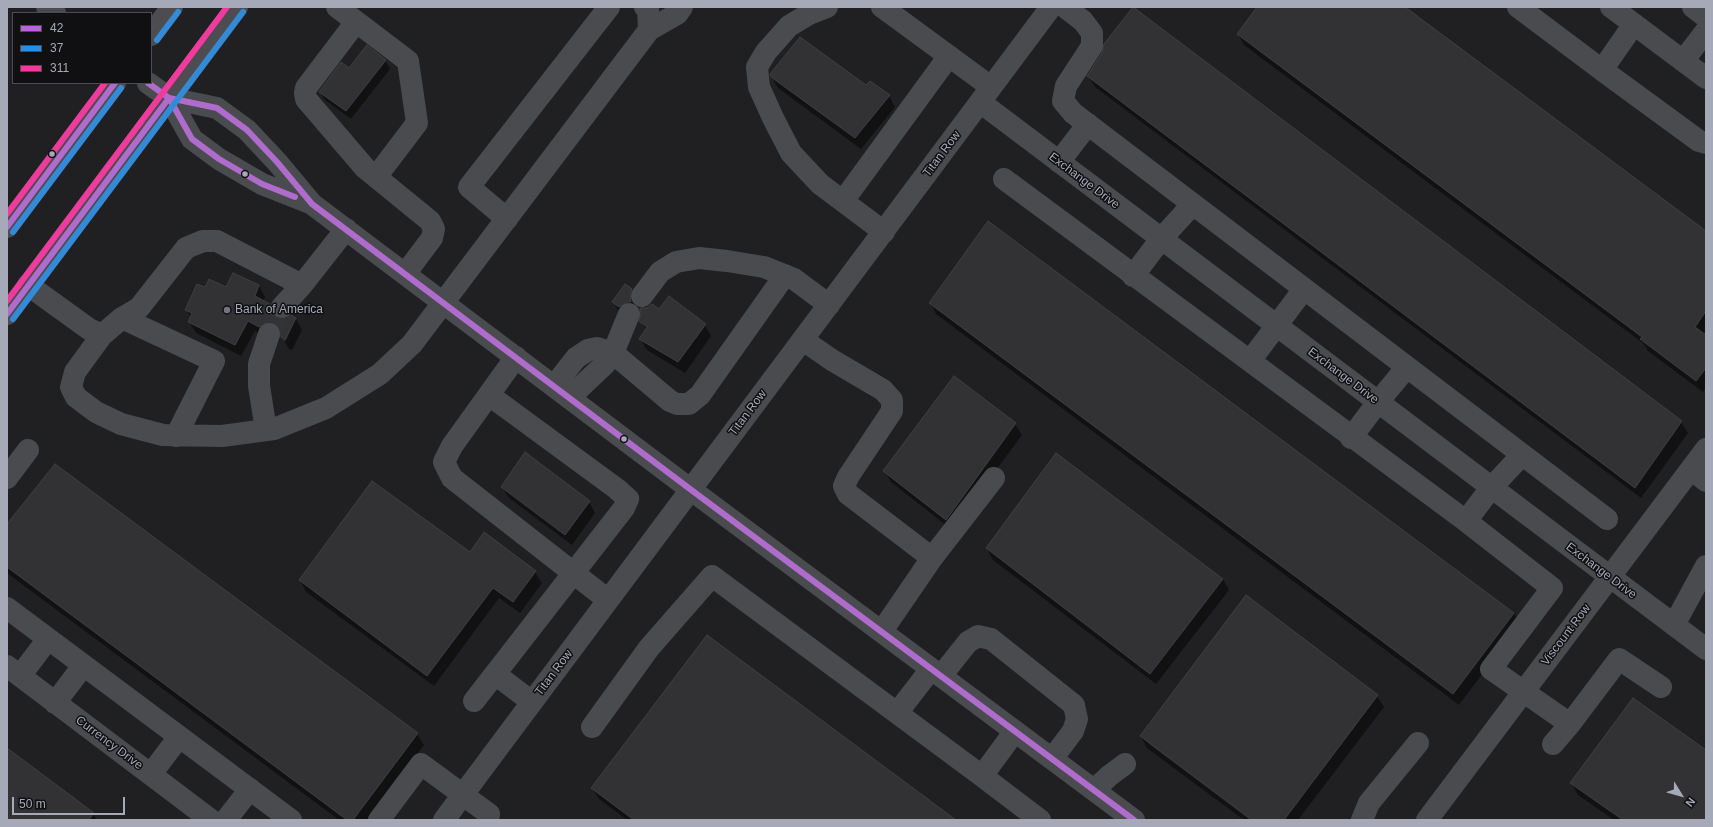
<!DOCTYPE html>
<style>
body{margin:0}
#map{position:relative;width:1713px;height:827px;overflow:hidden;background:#161616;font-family:Helvetica,sans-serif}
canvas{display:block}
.frame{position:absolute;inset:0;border:8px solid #a6a9b7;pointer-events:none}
.legend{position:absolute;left:12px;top:12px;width:140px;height:72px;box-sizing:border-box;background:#101012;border:1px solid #4c4d54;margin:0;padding:5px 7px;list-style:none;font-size:12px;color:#a6a9b7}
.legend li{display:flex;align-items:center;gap:8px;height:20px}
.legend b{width:20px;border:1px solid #4c4d54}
.north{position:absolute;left:1661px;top:775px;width:40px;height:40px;-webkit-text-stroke:3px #101012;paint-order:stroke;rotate:127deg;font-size:11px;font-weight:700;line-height:16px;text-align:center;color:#a6a9b7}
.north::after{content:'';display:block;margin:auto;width:14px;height:18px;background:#a6a9b7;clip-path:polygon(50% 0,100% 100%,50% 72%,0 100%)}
.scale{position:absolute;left:12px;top:797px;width:113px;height:18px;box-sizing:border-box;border:2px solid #a6a9b7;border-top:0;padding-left:5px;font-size:12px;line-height:14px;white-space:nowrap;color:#a6a9b7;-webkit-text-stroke:3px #101012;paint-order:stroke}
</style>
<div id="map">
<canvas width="1713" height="827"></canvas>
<div class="frame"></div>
<ul class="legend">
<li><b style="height:5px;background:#b06ccc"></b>42</li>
<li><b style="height:5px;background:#338bd7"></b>37</li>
<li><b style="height:5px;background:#f13a9d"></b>311</li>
</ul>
<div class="north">N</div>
<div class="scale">50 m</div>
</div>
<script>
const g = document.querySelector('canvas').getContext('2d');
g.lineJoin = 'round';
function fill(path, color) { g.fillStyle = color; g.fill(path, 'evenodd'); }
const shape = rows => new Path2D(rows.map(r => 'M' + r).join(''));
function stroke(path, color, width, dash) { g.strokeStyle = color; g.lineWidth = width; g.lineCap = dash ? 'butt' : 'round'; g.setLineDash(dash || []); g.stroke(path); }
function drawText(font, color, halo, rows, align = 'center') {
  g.font = font + ' Helvetica,sans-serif'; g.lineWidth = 3; g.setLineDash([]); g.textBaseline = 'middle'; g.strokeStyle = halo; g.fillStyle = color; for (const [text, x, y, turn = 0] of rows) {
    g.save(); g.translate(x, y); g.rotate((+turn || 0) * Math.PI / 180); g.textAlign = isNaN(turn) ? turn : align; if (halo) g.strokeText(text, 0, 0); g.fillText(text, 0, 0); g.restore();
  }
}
fill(shape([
 [7,7,1706,7,1706,820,7,820],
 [13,13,151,13,151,83,13,83]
]), '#202022');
fill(shape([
 [1258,7,1404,7,1706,233,1706,331,1703,334,1706,336,1706,387,1703,392,1648,351,1644,344,1244,45,1238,34],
 [385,60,390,69,351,119,325,100,320,92,349,69],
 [771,76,866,87,889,96,895,107,861,149,778,88],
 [1088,76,1681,422,1688,433,1641,498,1095,87],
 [259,286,265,297,263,302,269,305,276,318,280,320,296,319,302,330,292,350,289,349,285,342,291,330,289,330,284,340,280,333,273,333,266,337,255,331,241,356,196,333,189,322,191,318,187,310,205,288],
 [631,290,638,301,635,307,620,313,613,302],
 [930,303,1514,613,1520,624,1459,705,936,314],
 [659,311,705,325,711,336,685,373,647,350,640,339,646,330,641,321],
 [1015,424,1022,435,952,530,891,482,885,471],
 [502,487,589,502,595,513,572,545,509,498],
 [7,526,417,734,424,745,367,820,339,820,7,573],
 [987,549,1223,579,1229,590,1156,684,993,560],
 [470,553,535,572,542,583,520,613,499,598,434,686,306,592,300,580],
 [1377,696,1384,707,1298,820,1253,820,1149,742,1149,744,1250,820,1244,820,1147,748,1141,737],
 [7,749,93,814,97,820,7,820],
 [1706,751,1706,820,1614,820,1578,795,1571,783],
 [592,788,954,820,627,820,599,799]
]), '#0007');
const building = shape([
 [1133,7,1682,421,1635,488,1087,76,1102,53,1104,44,1133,7],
 [1257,7,1405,7,1706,231,1706,311,1695,327,1706,335,1706,368,1696,381,1640,339,1642,337,1237,34,1257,7],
 [800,37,866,85,870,81,890,95,855,138,771,77,770,74,800,37],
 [367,45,386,60,346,111,319,92,341,62,349,68,367,45],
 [988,221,1514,613,1453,694,929,303,988,221],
 [233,273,259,285,255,296,270,304,270,310,274,316,280,319,286,319,291,315,296,318,285,340,281,337,281,331,279,326,273,322,266,322,259,327,248,321,235,345,188,322,192,313,185,310,197,284,205,287,209,279,226,287,233,273],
 [625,284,632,289,630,295,631,302,627,302,619,307,612,302,625,284],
 [669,296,706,324,678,362,639,339,647,327,639,321,641,313,640,308,647,308,652,304,659,309,669,296],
 [954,376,1016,423,946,520,883,471,954,376],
 [525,452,590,501,565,535,501,487,525,452],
 [1056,453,1223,579,1150,674,986,548,1056,453],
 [55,464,418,733,353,820,347,820,7,567,7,524,55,464],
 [372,481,470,552,484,532,536,571,513,602,493,588,427,676,299,580,372,481],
 [1246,595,1378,695,1284,820,1252,820,1140,736,1246,595],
 [707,635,956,820,634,820,591,788,707,635],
 [1633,698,1706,750,1706,820,1623,820,1570,783,1633,698],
 [7,748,94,813,89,820,7,820,7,748]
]);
fill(building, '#323234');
stroke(building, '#3e3f42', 1);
stroke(shape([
 [269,334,282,307]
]), '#333336', 22, [22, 11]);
stroke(shape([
 [47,7,55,13],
 [337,7,408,61,417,123,376,177],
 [827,7,809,14,789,26,766,52,757,67,759,87,773,118,791,153,820,184,884,232],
 [882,7,991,87],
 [1065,7,1083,21,1092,33,1092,46,1066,86,1063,101,1073,113,1607,519],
 [1518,7,1602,70],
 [1611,7,1706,78],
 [1693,7,1706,17],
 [356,22,306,88,305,93,306,99,365,168,430,221,434,229,432,238,405,274],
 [1634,24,1602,70,1699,141,1706,143],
 [649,30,677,14,682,7],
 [1683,61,1706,31],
 [148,83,169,98,217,108,247,130,277,162,312,204,690,489,1134,820],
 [169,98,192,139,219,159,262,184,310,203],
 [980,102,1706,649],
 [1059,162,1088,124],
 [1004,179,1466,521,1552,588,1491,669,1570,724,1619,659,1661,687],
 [843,201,949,56],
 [507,219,469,187,609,7],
 [346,229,302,285,217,241,203,241,186,248,139,308,122,318,102,335,75,372,71,387,76,397,96,412,121,424,163,435,222,436,274,429,326,408,380,374,412,344,649,30,648,9,645,7],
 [1133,276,1161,239,1193,204],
 [28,285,89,329,102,335],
 [642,296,660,272,676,262,699,258,727,261,764,267,794,279,829,305],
 [282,307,302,285],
 [122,318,214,361,176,436],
 [803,340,832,360,883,390,892,400,892,411,848,477,844,486,848,494,932,558],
 [516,357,452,446,444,462,452,478,608,600],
 [1250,361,1304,289],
 [554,386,576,358,588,350,597,348,613,353,670,401,677,404,689,404,700,395,785,275],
 [569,398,605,364,613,353,629,314],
 [266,430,259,386,259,364,269,334],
 [1351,438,1378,402,1407,367],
 [1691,469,1706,481],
 [7,478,28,450],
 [1466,521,1491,488,1522,455],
 [7,608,291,820],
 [1674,625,1706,566],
 [882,631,932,558,994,478],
 [7,666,211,820],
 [495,674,532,702],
 [20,676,48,639],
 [941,676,968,642,978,636,991,639,1074,705,1077,719,1073,731,1052,759],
 [474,701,624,508,628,499,617,489,489,395],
 [55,703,83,666],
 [897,713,931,669],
 [592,727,649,648,712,576,982,776,1015,731],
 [1553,744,1570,724],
 [151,774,179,737],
 [982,776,1040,820],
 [1094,790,1109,776,1125,764],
 [226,820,250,789],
 [379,820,421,764,489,814,488,820],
 [444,820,1051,7],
 [1362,820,1369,803,1418,743],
 [1427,820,1706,449]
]), '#4a4b4f', 22);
stroke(shape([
 [151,35,172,7],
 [7,227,115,83],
 [7,314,237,7]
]), '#4c4c51', 22);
stroke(shape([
 [148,83,169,98,217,108,247,130,277,162,312,204,690,489,1134,820],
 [169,98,192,139,219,159,262,184,295,197],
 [7,227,115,83],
 [7,314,169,98]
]), '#b06ccc', 6);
stroke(shape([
 [157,40,178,12],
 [13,232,121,88],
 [13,319,243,12]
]), '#338bd7', 6);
stroke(shape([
 [7,214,105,83],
 [7,301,227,7]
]), '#f13a9d', 6);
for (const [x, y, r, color] of [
 [52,154,3.5,"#a6a9b7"],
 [245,174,3.5,"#a6a9b7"],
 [227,310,4,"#74767f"],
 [624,439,3.5,"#a6a9b7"]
]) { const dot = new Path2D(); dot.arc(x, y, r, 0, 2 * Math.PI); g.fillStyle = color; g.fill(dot); stroke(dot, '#101012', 1.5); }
drawText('12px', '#a6a9b7', '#101012', [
 ["Titan Row",942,154,-53],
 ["Exchange Drive",1084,181,37],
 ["Exchange Drive",1343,376,37],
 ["Titan Row",748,413,-53],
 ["Exchange Drive",1601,571,37],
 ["Viscount Row",1566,635,-53],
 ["Titan Row",554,673,-53],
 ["Currency Drive",109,743,37]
]);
drawText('12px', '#a6a9b7', '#101012', [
 ["Bank of America",235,310]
], 'left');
</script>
